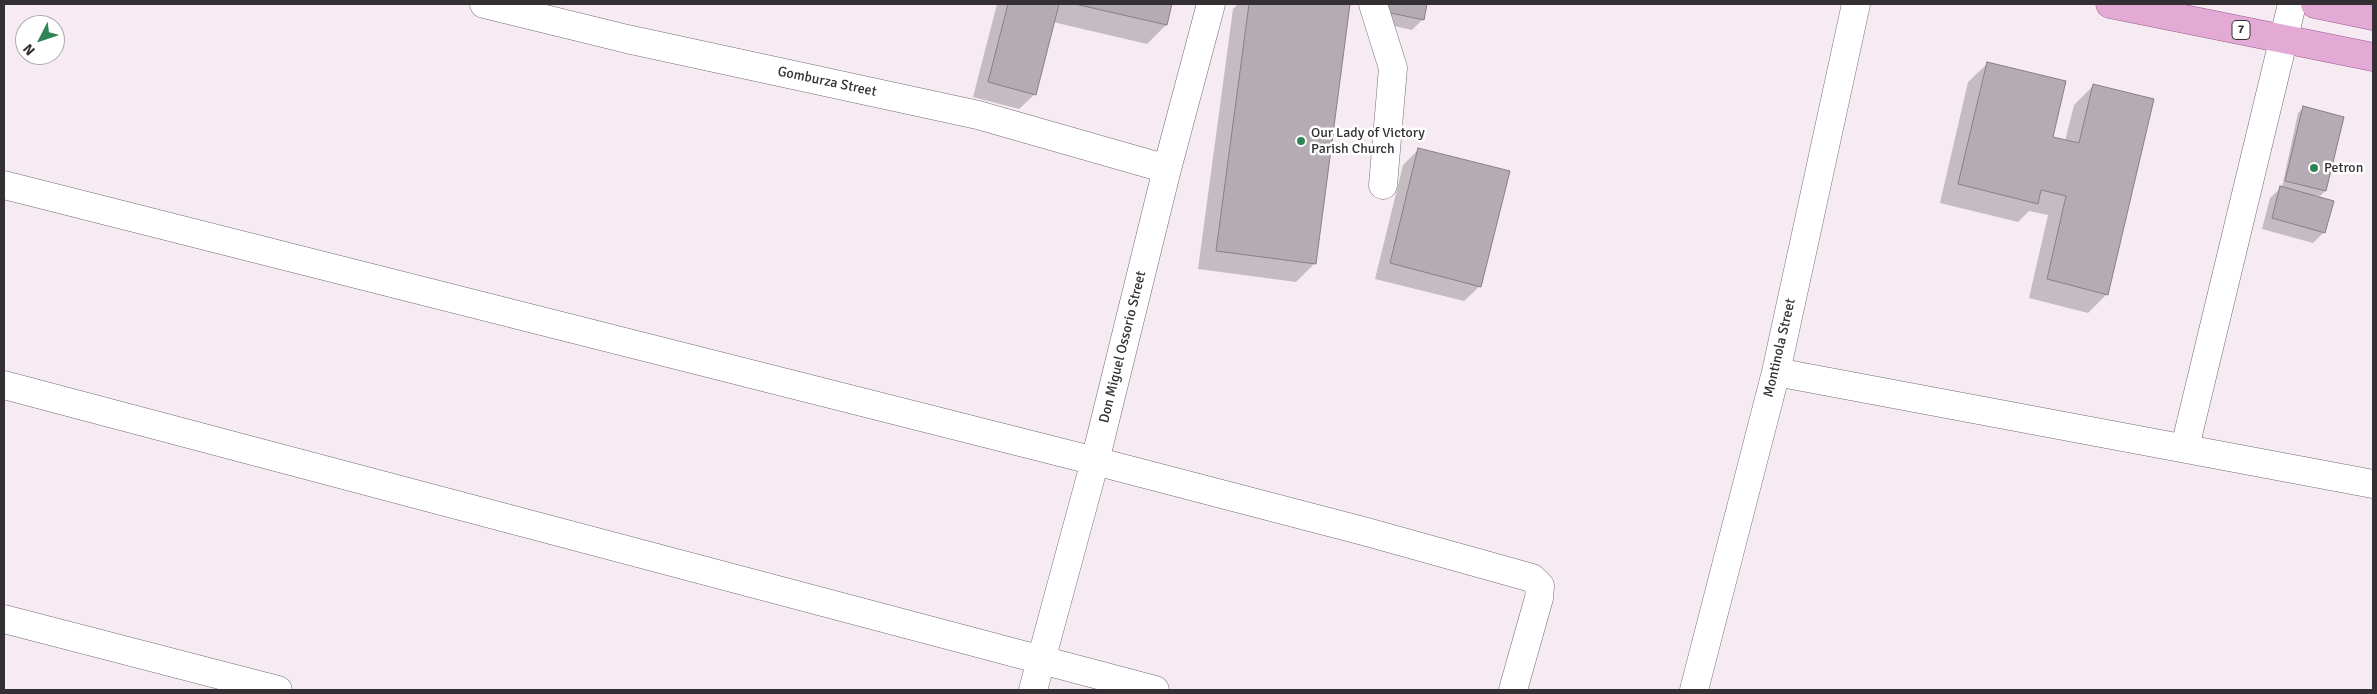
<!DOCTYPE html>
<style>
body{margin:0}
#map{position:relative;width:2377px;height:694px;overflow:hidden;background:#f6ebf2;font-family:Signika,sans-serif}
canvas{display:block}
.frame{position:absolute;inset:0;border:5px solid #332f32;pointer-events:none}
.north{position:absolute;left:15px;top:15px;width:50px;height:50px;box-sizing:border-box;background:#fff;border:1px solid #adacad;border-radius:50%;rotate:229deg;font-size:14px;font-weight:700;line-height:20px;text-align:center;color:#332f32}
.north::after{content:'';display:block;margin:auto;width:18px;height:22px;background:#308355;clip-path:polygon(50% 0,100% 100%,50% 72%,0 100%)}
</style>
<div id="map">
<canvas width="2377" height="694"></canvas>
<div class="frame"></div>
<div class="north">N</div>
</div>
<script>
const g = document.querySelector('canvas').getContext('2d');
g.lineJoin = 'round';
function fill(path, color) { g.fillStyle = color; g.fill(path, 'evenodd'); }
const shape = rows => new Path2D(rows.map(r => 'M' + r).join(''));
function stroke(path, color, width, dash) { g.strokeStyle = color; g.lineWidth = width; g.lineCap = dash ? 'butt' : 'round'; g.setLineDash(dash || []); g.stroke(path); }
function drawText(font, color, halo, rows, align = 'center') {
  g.font = font + ' Signika,sans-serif'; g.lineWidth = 5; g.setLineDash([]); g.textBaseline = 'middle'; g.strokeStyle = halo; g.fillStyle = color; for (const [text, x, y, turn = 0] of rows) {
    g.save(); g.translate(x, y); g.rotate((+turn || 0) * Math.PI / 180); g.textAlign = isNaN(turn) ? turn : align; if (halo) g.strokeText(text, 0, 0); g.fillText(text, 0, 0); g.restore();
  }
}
fill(shape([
 [997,4,1171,4,1166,25,1147,44,1053,22,1035,94,1019,109,973,97],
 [1238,4,1349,4,1314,264,1296,282,1198,269,1233,9],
 [1380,4,1426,4,1422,20,1412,30,1376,22],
 [1987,64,2052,138,2065,141,2074,105,2093,86,2107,294,2088,313,2029,298,2048,215,2029,211,2018,222,1940,203,1968,82],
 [2303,108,2325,191,2320,196,2314,195,2314,197,2324,232,2313,243,2262,229,2270,198,2282,187,2298,113],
 [1419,149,1480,286,1464,301,1375,279,1403,165]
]), '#0003');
const building = shape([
 [1008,4,1059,4,1036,95,988,82,1008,4],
 [1075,4,1172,4,1167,25,1075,4],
 [1249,4,1350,4,1316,264,1216,251,1249,4],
 [1388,4,1427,4,1424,20,1386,12,1388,4],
 [1987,62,2066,81,2053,137,2079,143,2093,84,2154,99,2108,295,2047,279,2066,196,2041,190,2038,204,1958,184,1987,62],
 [2303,106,2344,117,2326,191,2285,181,2303,106],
 [1418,148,1510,171,1481,287,1390,263,1418,148],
 [2280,186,2334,201,2325,233,2272,218,2280,186]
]);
fill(building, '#b5abb2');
stroke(building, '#887f86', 1);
const minor = shape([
 [484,4,627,39,978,115,1167,169],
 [1373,4,1393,68,1383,185],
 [4,185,1095,461,1367,532,1532,578,1540,586,1539,598,1513,690],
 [1776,372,2373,484],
 [4,385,1155,690],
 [2185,447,2292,4],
 [4,619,278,690],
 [1033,690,1095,461,1167,169,1211,4],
 [1694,690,1776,372,1856,4]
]);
const major = shape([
 [2110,4,2373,57],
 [2315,4,2373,16]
]);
stroke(minor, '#756c72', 29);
stroke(major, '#995a8b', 29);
stroke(minor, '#fff', 28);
stroke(major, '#e3aad6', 28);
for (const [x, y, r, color] of [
 [1301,141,5,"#308355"],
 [2314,168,5,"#308355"]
]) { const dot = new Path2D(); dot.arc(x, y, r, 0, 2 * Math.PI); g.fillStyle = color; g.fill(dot); stroke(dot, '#fff', 2); }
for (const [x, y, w] of [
 [2241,30,18]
]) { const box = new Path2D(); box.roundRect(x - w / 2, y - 9.5, w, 19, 4); g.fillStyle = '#fff'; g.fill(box); stroke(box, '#332f32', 1); }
drawText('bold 12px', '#332f32', null, [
 ["7",2241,30]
]);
drawText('14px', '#332f32', '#fff', [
 ["Gomburza Street",827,82,12],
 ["Don Miguel Ossorio Street",1123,347,-76],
 ["Montinola Street",1780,348,-77]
]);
drawText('14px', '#332f32', '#fff', [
 ["Our Lady of Victory",1311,133],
 ["Parish Church",1311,149],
 ["Petron",2324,168]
], 'left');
</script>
